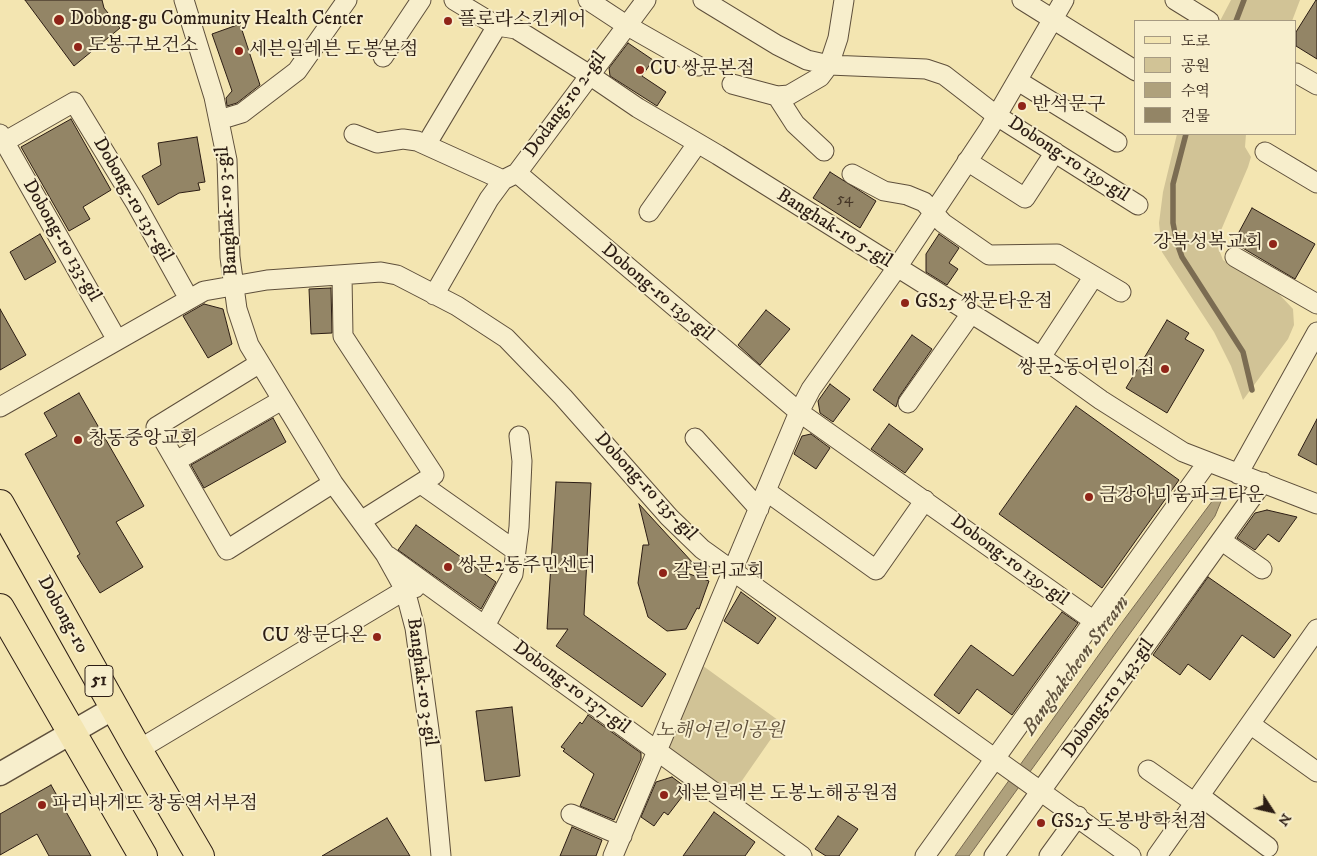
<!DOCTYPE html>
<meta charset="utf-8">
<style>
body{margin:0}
#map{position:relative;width:1317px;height:856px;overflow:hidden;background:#f3e5b1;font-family:"IM FELL DW Pica","Noto Serif KR",serif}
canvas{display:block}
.legend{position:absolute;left:1134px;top:20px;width:162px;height:115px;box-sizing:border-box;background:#f7eecc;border:1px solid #a69a82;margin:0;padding:6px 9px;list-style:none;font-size:15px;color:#2c1d14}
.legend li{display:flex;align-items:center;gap:10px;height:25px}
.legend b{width:25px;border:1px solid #a69a82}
.north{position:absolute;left:1247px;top:786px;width:50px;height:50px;-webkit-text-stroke:4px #f7eecc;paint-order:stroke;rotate:125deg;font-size:14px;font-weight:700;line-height:20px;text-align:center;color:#2c1d14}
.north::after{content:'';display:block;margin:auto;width:18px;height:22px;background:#2c1d14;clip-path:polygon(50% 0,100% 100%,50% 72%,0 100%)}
</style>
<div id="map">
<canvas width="1317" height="856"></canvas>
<ul class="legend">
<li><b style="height:6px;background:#f3e5b1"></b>도로</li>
<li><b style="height:14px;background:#d1c396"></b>공원</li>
<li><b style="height:14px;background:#afa17c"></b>수역</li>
<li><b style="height:14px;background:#938566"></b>건물</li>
</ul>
<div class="north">N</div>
</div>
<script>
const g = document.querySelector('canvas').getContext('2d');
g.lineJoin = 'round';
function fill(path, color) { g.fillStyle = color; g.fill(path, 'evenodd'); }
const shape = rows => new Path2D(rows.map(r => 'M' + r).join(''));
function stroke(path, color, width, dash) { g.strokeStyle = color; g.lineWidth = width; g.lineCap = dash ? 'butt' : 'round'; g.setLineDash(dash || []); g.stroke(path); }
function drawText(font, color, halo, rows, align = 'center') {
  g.font = font + ' "IM FELL DW Pica","Noto Serif KR",serif'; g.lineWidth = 4; g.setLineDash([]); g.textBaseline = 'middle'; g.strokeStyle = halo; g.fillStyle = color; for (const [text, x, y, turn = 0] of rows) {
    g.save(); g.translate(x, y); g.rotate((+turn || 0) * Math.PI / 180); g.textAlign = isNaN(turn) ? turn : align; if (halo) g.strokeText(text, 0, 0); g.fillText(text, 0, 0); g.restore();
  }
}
fill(shape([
 [1231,0,1300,0,1292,21,1220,21],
 [1177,134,1246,134,1245,147,1251,157,1248,167,1216,242,1223,260,1278,293,1293,309,1294,325,1288,339,1243,400,1231,366,1214,332,1162,252,1159,223,1163,192],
 [699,663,782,723,732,795,664,746]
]), '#d1c396');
const water = shape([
 [1216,496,1222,499,1215,516,969,856,955,856,1120,625,1216,496]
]);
fill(water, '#afa17c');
stroke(water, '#7b6c52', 1);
stroke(shape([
 [1236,21,1244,0],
 [1186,134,1173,184,1173,223,1177,243,1182,257,1243,352,1252,390]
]), '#7b6c52', 5.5);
const building = shape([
 [25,0,102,0,104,8,120,28,74,66,25,0],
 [1316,0,1317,0,1317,59,1296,46,1296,32,1316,0],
 [240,24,260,85,237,103,227,106,226,98,232,91,212,34,240,24],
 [628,43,653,60,642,76,666,92,657,106,610,76,609,68,628,43],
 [71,119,111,190,83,207,90,219,69,231,21,147,71,119],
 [197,137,205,182,198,183,200,190,179,193,158,205,142,176,161,165,158,143,197,137],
 [830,172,876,201,860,228,813,198,830,172],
 [1252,208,1315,244,1295,279,1241,247,1232,245,1252,208],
 [40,234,56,262,25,280,10,252,40,234],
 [939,234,959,248,949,263,958,269,947,285,926,272,926,254,939,234],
 [331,288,332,333,311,334,309,289,331,288],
 [204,304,223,309,232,344,208,358,183,316,204,304],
 [0,309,26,355,0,370,0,309],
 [766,310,790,329,760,365,738,345,766,310],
 [1167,320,1189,333,1185,339,1204,350,1167,413,1126,388,1167,320],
 [912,335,932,349,899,397,896,407,873,390,912,335],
 [830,384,850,399,833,422,820,413,818,401,830,384],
 [79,393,144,506,116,522,143,567,100,593,77,556,80,554,25,454,57,436,44,413,79,393],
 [1076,406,1179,480,1102,588,999,514,1076,406],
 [273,418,286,442,204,488,191,465,273,418],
 [1317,419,1317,465,1298,455,1317,419],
 [889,424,923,449,905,473,871,449,889,424],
 [811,434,830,448,816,469,794,454,802,436,811,434],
 [556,482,591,483,584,615,666,674,642,707,556,646,568,629,547,629,556,482],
 [639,504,693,563,684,572,709,581,699,609,697,608,686,629,667,631,648,617,638,583,643,545,649,545,639,504],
 [1267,510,1297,517,1279,542,1268,534,1255,550,1237,538,1255,513,1267,510],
 [416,525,496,582,481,609,398,550,416,525],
 [1208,577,1291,635,1274,658,1242,635,1210,680,1188,664,1180,675,1153,655,1208,577],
 [741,592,776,618,758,644,724,621,741,592],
 [1062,612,1078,623,1012,715,977,689,959,714,934,695,971,645,1013,676,1062,612],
 [512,707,520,776,485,781,476,711,512,707],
 [588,715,641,753,641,759,614,820,580,806,594,774,563,751,565,749,561,747,580,722,582,724,588,715],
 [672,777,688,789,668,815,664,812,654,826,641,817,656,782,672,777],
 [51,785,91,856,49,856,37,834,0,855,0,814,51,785],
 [714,812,755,842,745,856,683,856,714,812],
 [838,816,858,829,839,856,826,856,815,849,838,816],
 [387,818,410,856,322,856,387,818],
 [572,827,602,840,596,856,560,856,572,827]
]);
fill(building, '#938566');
stroke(building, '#2c1d14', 1);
const minor = shape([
 [184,0,214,97,227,160,230,257,237,309,249,345,333,483,385,554,405,590,415,628,430,737,441,856],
 [454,0,497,26,516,29,588,74,638,108,718,155,1041,357,1101,400,1183,452,1317,504],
 [588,0,626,25,698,66],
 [703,0,777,45,807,60,829,65,926,69,944,75,997,116,1138,205],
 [1022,0,1136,71],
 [1175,0,1209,21],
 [383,57,421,0],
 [1296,73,1317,85],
 [1018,81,1117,142],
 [732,84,777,96,789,95,820,77,829,65,838,38,844,0],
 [777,96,795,124,824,151],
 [219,120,242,113,297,71,347,0],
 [0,134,117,340],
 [354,134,377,143,403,139,417,141,503,180],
 [4,142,74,102,135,202,189,299],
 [426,145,497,26],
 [1265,152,1317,183],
 [967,161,1025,198,1055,152],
 [517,173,799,412,1094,621],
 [852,174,884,191,907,195,924,202,943,223,989,255,1057,254,1121,292],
 [649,212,697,144],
 [1235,257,1317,304],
 [342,275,343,336,434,475,361,521],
 [434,295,489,199,503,180,517,173,646,0],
 [1041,357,1094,276],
 [260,363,156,427,227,550,333,483],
 [908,403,970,315],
 [0,407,204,291,267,280,381,272,397,275,457,306,506,338,563,397,669,517,702,549,1131,856],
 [695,438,759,509],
 [176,461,282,400],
 [1238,474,1317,332],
 [421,484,516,551],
 [766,491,876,570,925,500],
 [1222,541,1262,569],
 [388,556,802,856],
 [486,624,513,574,519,527,522,461,519,436],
 [1250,724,1317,772],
 [138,750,405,590,415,588],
 [1148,770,1195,803],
 [1200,796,1268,847],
 [571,814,622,836],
 [613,856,799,412,811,389,896,269,989,129,1064,0],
 [925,856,1207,463],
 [994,856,1263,482],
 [1049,856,1078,816],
 [1157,856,1317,629]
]);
const tertiary = shape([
 [0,774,114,708]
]);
const primary = shape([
 [0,504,138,750,200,856],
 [0,608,143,856]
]);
stroke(minor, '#5e4f3b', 21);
stroke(tertiary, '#5e4f3b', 25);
stroke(primary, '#2c1d14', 30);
stroke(minor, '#f7eecc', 19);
stroke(tertiary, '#f7eecc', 22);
stroke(primary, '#f3e5b1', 28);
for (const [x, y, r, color] of [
 [59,20,6,"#8f2418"],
 [448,21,5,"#8f2418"],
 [78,47,5,"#8f2418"],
 [239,51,5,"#8f2418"],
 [640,70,5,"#8f2418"],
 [1022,106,5,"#8f2418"],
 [1273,244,5,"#8f2418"],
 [905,303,5,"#8f2418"],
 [1165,369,5,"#8f2418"],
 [78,440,5,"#8f2418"],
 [1089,497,5,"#8f2418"],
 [448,567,5,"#8f2418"],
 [663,573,5,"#8f2418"],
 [377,637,5,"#8f2418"],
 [664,795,5,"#8f2418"],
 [42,805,5,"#8f2418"],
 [1041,823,5,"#8f2418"]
]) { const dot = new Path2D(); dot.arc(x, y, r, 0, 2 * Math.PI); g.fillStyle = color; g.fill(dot); stroke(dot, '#f7eecc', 2); }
drawText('16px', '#463728', null, [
 ["54",845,200]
]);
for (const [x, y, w] of [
 [99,681,28]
]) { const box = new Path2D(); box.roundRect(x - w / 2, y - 15.5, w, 31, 4); g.fillStyle = '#f7eecc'; g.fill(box); stroke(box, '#2c1d14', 1); }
drawText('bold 18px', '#2c1d14', null, [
 ["51",99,681]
]);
drawText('19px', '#2c1d14', '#f7eecc', [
 ["Dobong-gu Community Health Center",70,20],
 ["플로라스킨케어",458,21],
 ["도봉구보건소",88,47],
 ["세븐일레븐 도봉본점",249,51],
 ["CU 쌍문본점",650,70],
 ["반석문구",1032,106],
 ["강북성복교회",1263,244,"right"],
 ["GS25 쌍문타운점",915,303],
 ["쌍문2동어린이집",1155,369,"right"],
 ["창동중앙교회",88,440],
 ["금강아미움파크타운",1099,497],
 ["쌍문2동주민센터",458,567],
 ["갈릴리교회",673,573],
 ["CU 쌍문다온",367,637,"right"],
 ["세븐일레븐 도봉노해공원점",674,795],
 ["파리바게뜨 창동역서부점",52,805],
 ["GS25 도봉방학천점",1051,823]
], 'left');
drawText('19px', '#2c1d14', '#f7eecc', [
 ["Dodang-ro 2-gil",566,105,-54],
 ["Dobong-ro 139-gil",1068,160,33],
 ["Dobong-ro 135-gil",132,200,60],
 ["Banghak-ro 3-gil",228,211,-94],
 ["Banghak-ro 5-gil",834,229,32],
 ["Dobong-ro 133-gil",61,241,60],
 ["Dobong-ro 139-gil",657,293,40],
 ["Dobong-ro 135-gil",645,487,47],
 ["Dobong-ro 139-gil",1009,561,36],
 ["Dobong-ro",62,615,61],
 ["Banghak-ro 3-gil",421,682,82],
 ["Dobong-ro 137-gil",571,688,37],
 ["Dobong-ro 143-gil",1109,699,-54]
]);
drawText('italic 19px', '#5e4f3b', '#f7eecc', [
 ["노해어린이공원",720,732]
]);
drawText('italic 20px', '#60523e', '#f7eecc', [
 ["Banghakcheon Stream",1077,666,-54]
]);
</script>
